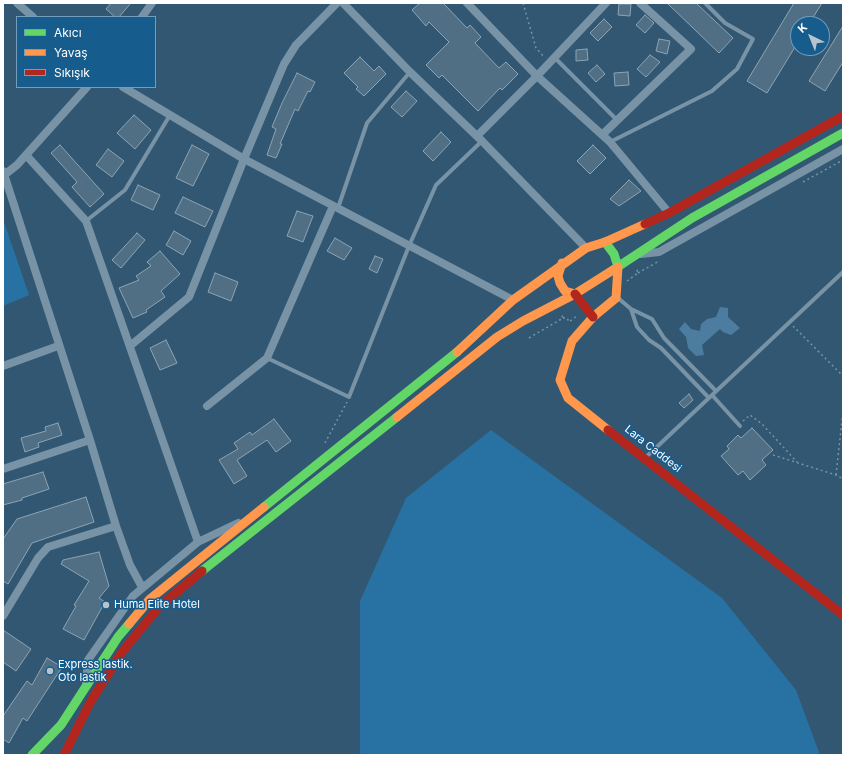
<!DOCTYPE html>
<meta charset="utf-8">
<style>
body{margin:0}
#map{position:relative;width:846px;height:758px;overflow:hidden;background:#315772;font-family:Inter,sans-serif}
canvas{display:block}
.frame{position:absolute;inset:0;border:4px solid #fff;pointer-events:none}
.legend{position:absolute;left:16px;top:16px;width:140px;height:72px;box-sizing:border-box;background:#165c8d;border:1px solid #739dbb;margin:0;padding:5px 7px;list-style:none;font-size:12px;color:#fff}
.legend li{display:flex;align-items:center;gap:8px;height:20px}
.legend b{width:20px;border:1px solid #739dbb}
.north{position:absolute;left:790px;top:16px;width:40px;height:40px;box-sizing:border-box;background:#165c8d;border:1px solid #739dbb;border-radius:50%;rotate:317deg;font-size:11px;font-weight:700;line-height:16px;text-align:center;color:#fff}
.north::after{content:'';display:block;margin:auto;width:14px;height:18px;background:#b7c4ce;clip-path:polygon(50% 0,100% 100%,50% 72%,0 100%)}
</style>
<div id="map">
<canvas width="846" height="758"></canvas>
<div class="frame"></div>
<ul class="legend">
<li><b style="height:5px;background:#63d668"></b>Akıcı</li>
<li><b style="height:5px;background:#ff974d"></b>Yavaş</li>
<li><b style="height:5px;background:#b3261e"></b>Sıkışık</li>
</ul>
<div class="north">K</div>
</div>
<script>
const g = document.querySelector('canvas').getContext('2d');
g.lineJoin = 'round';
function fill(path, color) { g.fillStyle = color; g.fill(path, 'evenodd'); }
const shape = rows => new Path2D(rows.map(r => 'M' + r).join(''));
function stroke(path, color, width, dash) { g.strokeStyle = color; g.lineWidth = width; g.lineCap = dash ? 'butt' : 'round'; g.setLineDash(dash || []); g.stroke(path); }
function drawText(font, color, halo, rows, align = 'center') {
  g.font = font + ' Inter,sans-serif'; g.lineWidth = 3; g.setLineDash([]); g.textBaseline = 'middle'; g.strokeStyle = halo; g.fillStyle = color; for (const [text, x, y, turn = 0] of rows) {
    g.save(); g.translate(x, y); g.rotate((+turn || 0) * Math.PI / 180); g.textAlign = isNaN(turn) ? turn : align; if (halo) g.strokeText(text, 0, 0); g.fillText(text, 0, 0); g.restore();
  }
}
fill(shape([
 [3,219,29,295,3,306],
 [491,430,722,598,796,690,820,755,362,755,360,753,360,601,406,498]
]), '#2772a2');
fill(shape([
 [720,307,728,308,728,317,740,328,731,335,723,332,720,329,702,345,704,355,696,356,688,348,686,337,679,329,685,322,691,329,700,331,701,324,707,319,716,317]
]), '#4c7da0');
const building = shape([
 [111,3,131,3,119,17,115,17,106,9,111,3],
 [420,3,443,3,467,28,470,25,481,37,475,43,499,68,506,62,518,74,502,90,500,88,478,111,442,75,439,78,426,65,449,42,429,22,426,26,412,10,420,3],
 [667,3,696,3,733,38,719,53,667,3],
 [794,3,822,3,809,24,798,24,798,42,767,93,747,81,794,3],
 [619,4,631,4,630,16,618,15,619,4],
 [645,15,654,23,645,33,636,25,645,15],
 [604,19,612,27,598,41,590,33,604,19],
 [843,26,843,62,825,91,809,81,843,26],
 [659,39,670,41,667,54,656,51,659,39],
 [587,49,588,60,576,61,576,50,587,49],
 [650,55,660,62,646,77,637,69,650,55],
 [360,57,374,71,379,66,386,74,364,96,356,89,358,87,344,73,360,57],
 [597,65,605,74,596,82,588,73,597,65],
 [628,72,629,85,615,86,614,73,628,72],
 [297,73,315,82,310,92,308,91,298,111,295,109,280,144,282,144,276,158,267,155,276,129,272,127,282,103,297,73],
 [406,91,417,101,402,117,391,107,406,91],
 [134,115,151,130,135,149,117,133,134,115],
 [441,132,451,142,433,161,423,151,441,132],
 [60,145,104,194,90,207,72,187,77,182,51,153,60,145],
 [192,145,209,154,193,186,176,178,192,145],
 [593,145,606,158,590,174,577,161,593,145],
 [108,149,124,161,112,177,96,165,108,149],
 [629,180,641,191,619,206,610,199,629,180],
 [138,185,160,195,153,210,131,200,138,185],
 [183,197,213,211,205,227,175,213,183,197],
 [297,211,313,216,303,242,287,236,297,211],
 [174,231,191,241,183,255,166,245,174,231],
 [137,233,145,240,121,268,112,260,137,233],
 [335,238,352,248,344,260,327,251,335,238],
 [160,251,180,274,161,291,165,297,146,310,147,312,133,318,119,288,139,280,136,276,151,266,147,262,160,251],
 [375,256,383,259,377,273,369,269,375,256],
 [215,273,238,282,231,301,208,292,215,273],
 [166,340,177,363,160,370,150,348,166,340],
 [689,394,693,400,684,408,679,403,689,394],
 [274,419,291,441,276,452,267,440,237,460,247,476,234,484,219,460,238,449,234,443,250,432,252,435,274,419],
 [58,423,62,435,38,443,39,447,25,452,21,438,46,431,45,427,58,423],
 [752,428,773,450,762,460,766,465,750,480,743,471,738,475,721,456,729,449,727,446,738,435,741,438,752,428],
 [43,472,49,489,22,498,22,500,3,505,3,484,43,472],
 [86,497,94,522,32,543,8,584,3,581,3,539,17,519,86,497],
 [99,552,109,586,99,598,105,602,84,640,63,629,76,606,74,605,89,581,61,564,63,560,99,552],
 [3,630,31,649,16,671,3,662,3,630],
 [47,658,62,667,27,721,23,718,9,743,3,739,3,716,27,681,32,685,47,658]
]);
fill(building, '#506f84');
stroke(building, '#8da4b4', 1);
stroke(shape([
 [523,3,536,48,544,57],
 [803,182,843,160],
 [638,273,659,261],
 [627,281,638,273,636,267],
 [563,318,567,318,569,322,578,315],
 [793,326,843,376],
 [529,338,563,318,561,313],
 [743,421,750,415,762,424,797,462],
 [325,443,347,402],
 [773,455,836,475,843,479],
 [836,475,843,411]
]), '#7893a5', 1.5, [2, 3]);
stroke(shape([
 [554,57,617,120],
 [610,142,712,91,737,69,753,39,725,23,705,3],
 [338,208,367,123,410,72],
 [86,221,125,190,170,115],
 [618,298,631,309,652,319,664,338,716,391],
 [631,309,637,327,649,340,661,348,709,398],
 [267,358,349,397,409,246,436,185,482,141],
 [712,395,740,426],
 [645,458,843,272]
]), '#7893a5', 4);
stroke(shape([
 [17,3,33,17],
 [343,3,410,72,482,141,586,248],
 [467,3,537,76,610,142,669,213],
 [142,17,152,3],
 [123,87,244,159,513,300],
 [602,135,691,49,640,3],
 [477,136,537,76,606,3],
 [26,155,86,221,198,542],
 [3,171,90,440,116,526,130,565,142,587],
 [3,176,17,165,87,87],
 [641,254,659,252,843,149],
 [130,346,189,297,244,159,284,64,296,45,337,3],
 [3,366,58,346],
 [207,406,267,358,333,206],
 [3,469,90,440],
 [3,616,38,558,48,547,116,526],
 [86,684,88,660,133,596,198,542,238,523]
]), '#7893a5', 8);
stroke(shape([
 [605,242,614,254,618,267],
 [613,270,692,218,843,133],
 [264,507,457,352],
 [202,571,397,417],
 [32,755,61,725,118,637,129,624]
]), '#63d668', 9);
stroke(shape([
 [562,263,558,276,560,283,565,291,575,294],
 [457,352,513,300,586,248,605,242,645,224],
 [397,417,497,337,523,321,575,294,613,270],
 [608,430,568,398,560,380,572,341,593,317,616,298,618,267],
 [129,624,150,599,264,507]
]), '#ff974d', 9);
stroke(shape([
 [645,224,669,213,843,116],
 [575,294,593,317],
 [608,430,843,615],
 [64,755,91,701,122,652,159,607,202,571]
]), '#b3261e', 9);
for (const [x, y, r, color] of [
 [106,605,4,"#b7c4ce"],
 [50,671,4,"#b7c4ce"]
]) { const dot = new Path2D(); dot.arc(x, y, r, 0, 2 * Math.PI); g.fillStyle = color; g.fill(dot); stroke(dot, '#165c8d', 1.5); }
drawText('11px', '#fff', '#165c8d', [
 ["Lara Caddesi",653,449,38]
]);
drawText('11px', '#fff', '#165c8d', [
 ["Huma Elite Hotel",114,605],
 ["Express lastik.",58,665],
 ["Oto lastik",58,678]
], 'left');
</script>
